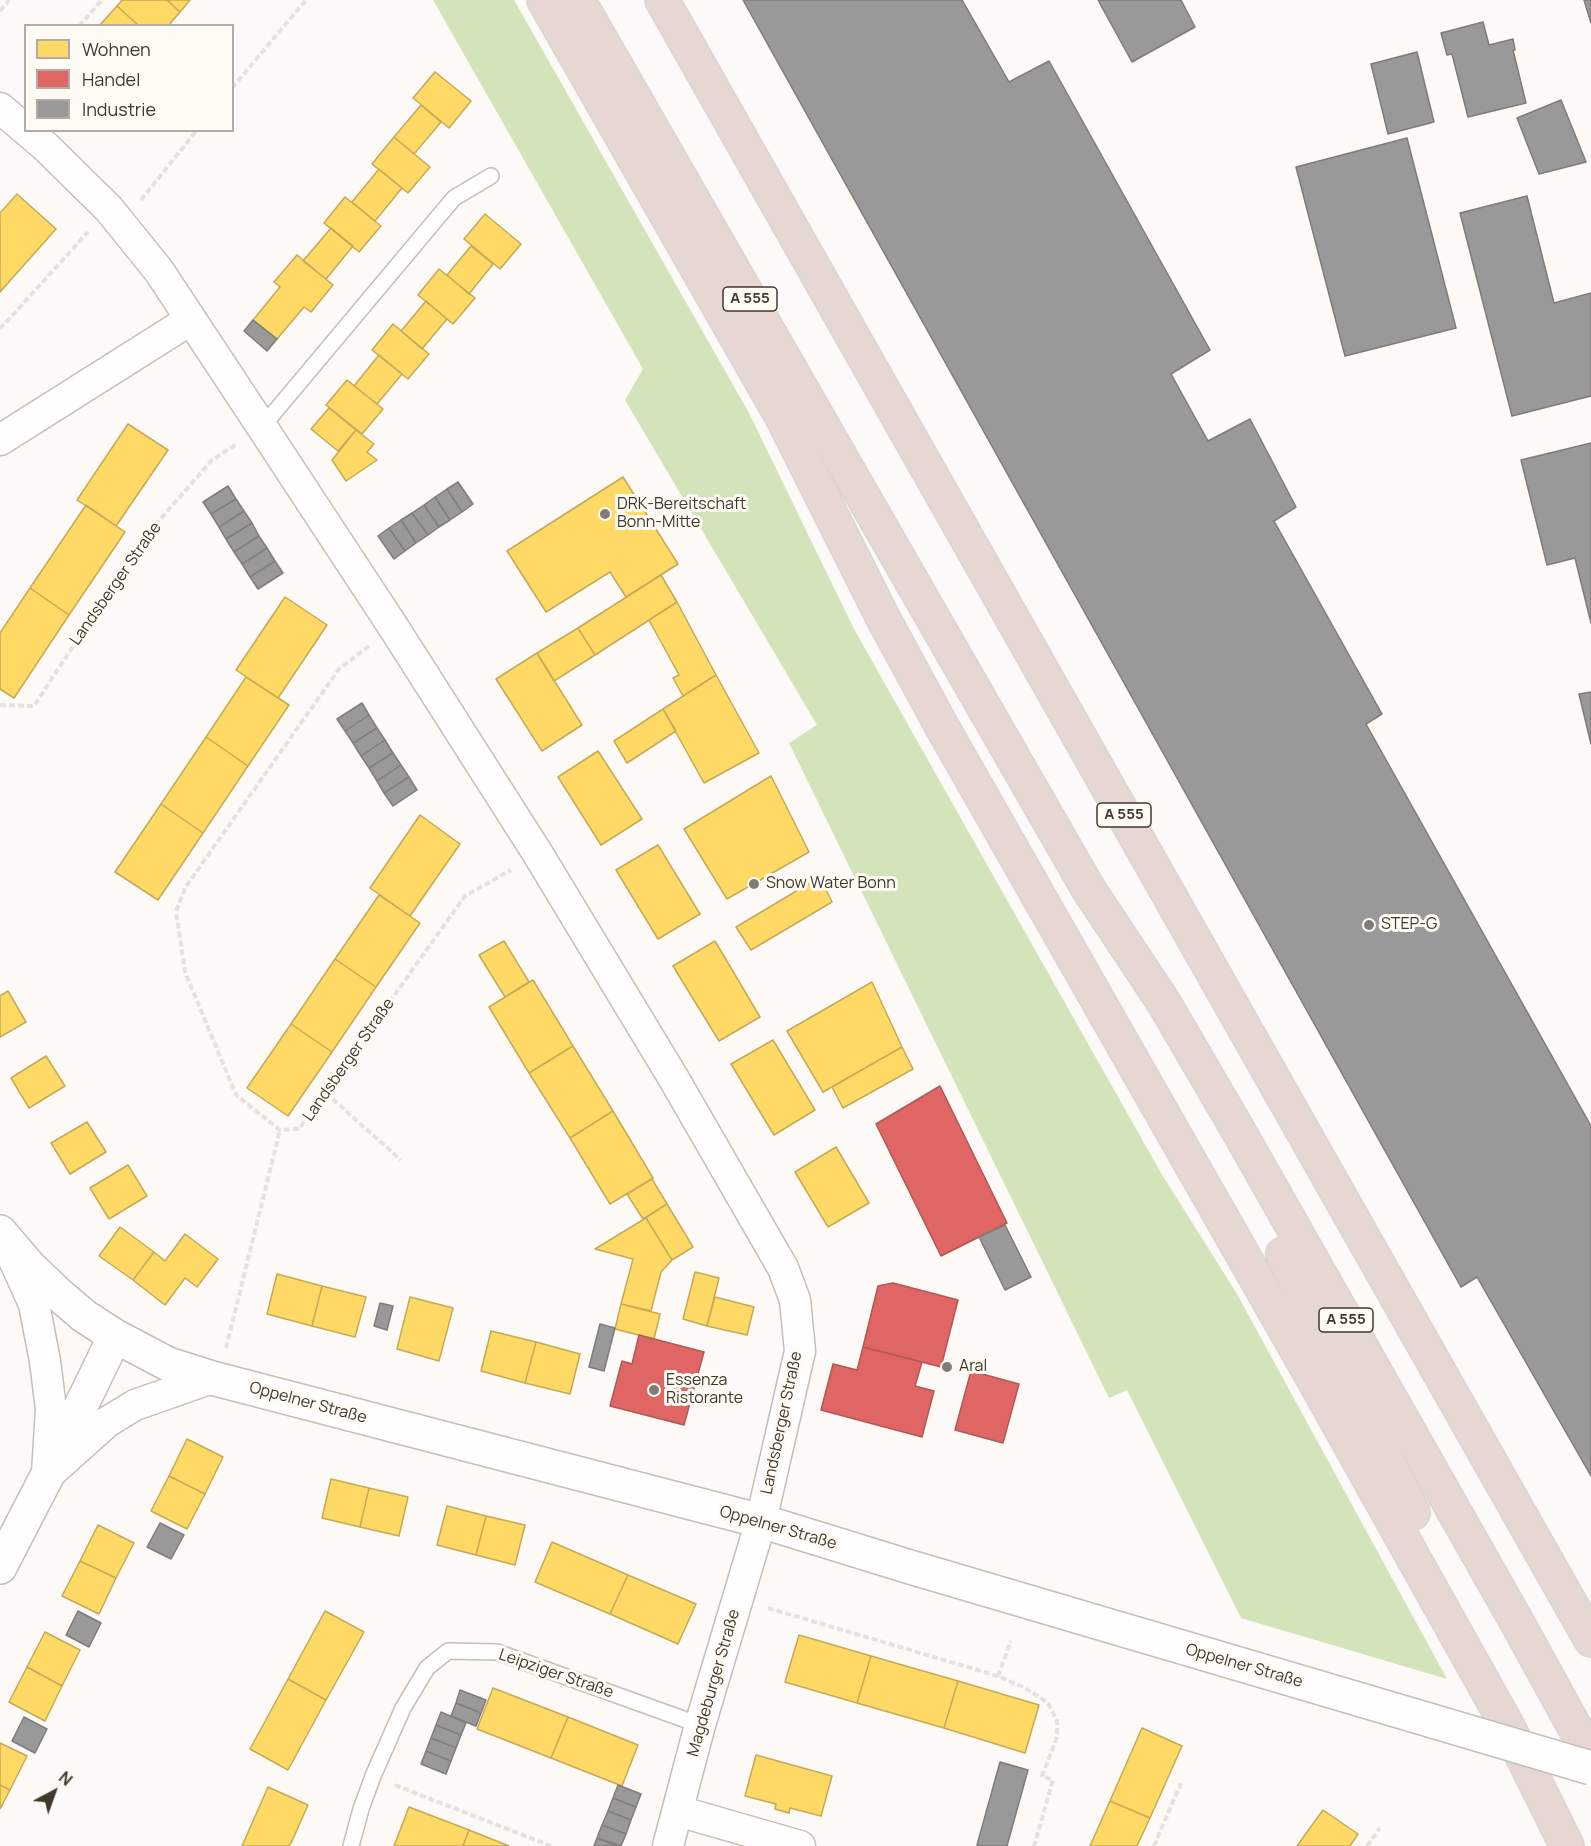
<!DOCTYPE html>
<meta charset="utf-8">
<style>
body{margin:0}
#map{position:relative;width:1591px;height:1846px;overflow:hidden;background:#fcf9f6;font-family:Manrope,sans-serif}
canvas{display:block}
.legend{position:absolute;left:24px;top:24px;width:210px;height:108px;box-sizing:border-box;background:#fefaf4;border:2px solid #b2aca4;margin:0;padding:8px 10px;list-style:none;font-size:18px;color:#41382d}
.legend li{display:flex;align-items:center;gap:12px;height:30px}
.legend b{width:30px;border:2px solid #b2aca4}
.north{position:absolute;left:24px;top:1762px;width:60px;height:60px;-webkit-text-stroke:4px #fefaf4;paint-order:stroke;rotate:41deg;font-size:16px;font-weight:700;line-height:24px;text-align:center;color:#41382d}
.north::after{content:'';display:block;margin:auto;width:21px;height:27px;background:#41382d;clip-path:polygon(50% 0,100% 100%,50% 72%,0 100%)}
</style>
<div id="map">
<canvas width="1591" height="1846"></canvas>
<ul class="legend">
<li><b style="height:16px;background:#ffd966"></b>Wohnen</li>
<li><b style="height:16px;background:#e06666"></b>Handel</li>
<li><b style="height:16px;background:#999"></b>Industrie</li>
</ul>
<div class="north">N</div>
</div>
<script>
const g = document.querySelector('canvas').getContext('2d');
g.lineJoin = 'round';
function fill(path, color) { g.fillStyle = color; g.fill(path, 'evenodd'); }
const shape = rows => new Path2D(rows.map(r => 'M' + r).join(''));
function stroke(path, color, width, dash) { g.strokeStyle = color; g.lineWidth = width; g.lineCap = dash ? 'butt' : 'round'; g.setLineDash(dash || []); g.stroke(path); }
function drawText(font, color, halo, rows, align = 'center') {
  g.font = font + ' Manrope,sans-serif'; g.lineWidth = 6; g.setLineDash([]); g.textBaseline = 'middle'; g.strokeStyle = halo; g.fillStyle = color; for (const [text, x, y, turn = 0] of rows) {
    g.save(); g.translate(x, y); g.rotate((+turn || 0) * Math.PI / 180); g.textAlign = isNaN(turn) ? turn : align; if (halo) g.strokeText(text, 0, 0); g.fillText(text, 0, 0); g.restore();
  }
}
fill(shape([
 [433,0,514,0,749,413,854,629,1161,1173,1237,1294,1447,1679,1241,1618,1127,1390,1109,1398,789,743,817,725,625,400,643,369]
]), '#d4e4ba');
const homes = shape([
 [122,0,167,0,180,12,168,26,139,26,117,6,122,0],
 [167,0,190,0,180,12,167,0],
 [117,6,139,26,99,26,117,6],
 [435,72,471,101,449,128,413,98,435,72],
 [421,105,441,122,414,154,394,137,421,105],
 [394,137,430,167,408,193,372,164,394,137],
 [379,169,402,188,375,221,352,202,379,169],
 [17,194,56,229,0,292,0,213,17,194],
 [345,197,381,226,359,252,324,223,345,197],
 [485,214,521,244,500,269,464,239,485,214],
 [331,228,353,246,326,279,303,261,331,228],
 [471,246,493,264,469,294,447,275,471,246],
 [297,255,333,285,311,312,304,307,277,339,253,320,280,287,274,282,297,255],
 [439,269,475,298,453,324,418,295,439,269],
 [426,301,447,319,422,349,401,331,426,301],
 [393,324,429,354,408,379,372,350,393,324],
 [379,355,402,374,377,404,354,386,379,355],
 [347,380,383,409,362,434,326,405,347,380],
 [329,408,356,430,338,451,311,429,329,408],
 [128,424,168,450,116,526,77,500,128,424],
 [356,430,374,444,367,452,377,460,346,481,332,460,356,430],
 [623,477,678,564,626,597,610,572,546,612,507,551,623,477],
 [86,505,125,532,69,615,30,588,86,505],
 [661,575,677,602,595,655,578,628,661,575],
 [30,588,69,615,14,698,0,689,0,633,30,588],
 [285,597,327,625,278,698,236,670,285,597],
 [677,602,716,675,683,696,673,678,679,675,649,620,677,602],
 [578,628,595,655,554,681,537,653,578,628],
 [537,653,582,725,542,751,496,679,537,653],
 [716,675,759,753,704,783,663,709,716,675],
 [246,677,289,705,248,766,206,737,246,677],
 [663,709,676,731,627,763,614,741,663,709],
 [206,737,248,766,203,833,161,804,206,737],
 [598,751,642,819,601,845,558,777,598,751],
 [771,776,809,852,727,899,684,829,771,776],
 [161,804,203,833,158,900,115,872,161,804],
 [420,815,460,844,410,916,370,888,420,815],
 [658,845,700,914,658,939,616,870,658,845],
 [820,877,832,902,751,950,736,927,820,877],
 [379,895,420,923,376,987,335,959,379,895],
 [504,941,529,982,505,997,479,955,504,941],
 [715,941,760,1017,719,1041,673,966,715,941],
 [335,959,376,987,332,1052,291,1024,335,959],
 [533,980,573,1046,529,1073,489,1007,533,980],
 [872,982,902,1047,823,1092,787,1031,872,982],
 [8,991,26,1022,0,1037,0,996,8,991],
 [291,1024,332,1052,288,1116,247,1088,291,1024],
 [773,1040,815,1110,774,1135,731,1064,773,1040],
 [573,1046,613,1111,570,1138,529,1073,573,1046],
 [902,1047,913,1069,843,1108,832,1087,902,1047],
 [46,1056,65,1086,29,1108,11,1078,46,1056],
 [613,1111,653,1178,610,1204,570,1138,613,1111],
 [87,1122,106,1152,70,1174,51,1143,87,1122],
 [836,1147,869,1203,828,1227,795,1172,836,1147],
 [128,1165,147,1196,109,1219,90,1188,128,1165],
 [652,1179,667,1204,643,1219,627,1194,652,1179],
 [667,1204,693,1247,672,1260,646,1218,667,1204],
 [646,1218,672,1260,661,1272,651,1311,621,1304,633,1259,595,1249,646,1218],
 [120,1227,154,1252,133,1280,99,1256,120,1227],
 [185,1234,218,1259,197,1287,185,1278,165,1305,133,1280,154,1252,165,1261,185,1234],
 [695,1272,719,1278,707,1326,683,1319,695,1272],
 [277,1274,322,1286,312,1326,267,1314,277,1274],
 [322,1286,366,1297,355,1337,312,1326,322,1286],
 [410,1297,453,1308,439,1361,397,1349,410,1297],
 [715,1297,754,1307,747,1335,707,1326,715,1297],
 [621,1304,660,1314,654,1339,615,1329,621,1304],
 [491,1331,536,1342,525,1383,481,1371,491,1331],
 [536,1342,580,1354,570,1394,525,1383,536,1342],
 [187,1439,223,1457,205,1494,169,1476,187,1439],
 [169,1476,205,1494,187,1529,151,1511,169,1476],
 [331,1479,369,1488,360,1527,322,1518,331,1479],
 [369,1488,408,1497,399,1536,360,1527,369,1488],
 [447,1506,486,1516,476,1555,437,1545,447,1506],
 [486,1516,525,1525,515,1565,476,1555,486,1516],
 [98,1525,134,1543,116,1578,80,1561,98,1525],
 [552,1542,628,1575,610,1614,535,1582,552,1542],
 [80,1561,116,1578,99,1614,62,1596,80,1561],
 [628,1575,696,1604,678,1644,610,1614,628,1575],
 [325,1611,364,1632,326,1700,288,1679,325,1611],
 [45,1632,80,1650,62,1686,27,1667,45,1632],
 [799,1635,871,1656,857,1703,785,1682,799,1635],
 [871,1656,958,1681,944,1728,857,1703,871,1656],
 [27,1667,62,1686,45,1721,9,1702,27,1667],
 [288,1679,326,1700,288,1770,250,1749,288,1679],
 [958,1681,1039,1705,1025,1753,944,1728,958,1681],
 [493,1688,568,1717,551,1758,477,1729,493,1688],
 [568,1717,638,1745,622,1786,551,1758,568,1717],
 [1142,1728,1182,1746,1150,1818,1110,1801,1142,1728],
 [0,1743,27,1756,10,1790,0,1785,0,1743],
 [756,1755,832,1776,821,1816,790,1808,789,1813,775,1809,776,1804,745,1796,756,1755],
 [0,1785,10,1790,0,1809,0,1785],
 [268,1787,308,1805,292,1841,289,1846,242,1846,268,1787],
 [1110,1801,1150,1818,1137,1846,1090,1846,1110,1801],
 [409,1807,469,1830,463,1846,394,1846,409,1807],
 [1323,1810,1358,1834,1350,1846,1297,1846,1323,1810],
 [469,1830,509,1846,463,1846,469,1830]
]);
fill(homes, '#ffd966');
stroke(homes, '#c6a955', 1.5);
const shops = shape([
 [940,1086,1007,1223,941,1256,876,1124,940,1086],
 [893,1283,958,1300,941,1367,863,1347,878,1286,893,1283],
 [639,1335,704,1352,684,1425,610,1406,622,1361,632,1364,639,1335],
 [863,1347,922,1362,915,1386,934,1391,922,1437,821,1410,833,1364,857,1370,863,1347],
 [971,1371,1019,1384,1003,1443,955,1430,971,1371]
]);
fill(shops, '#e06666');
stroke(shops, '#b05855', 1.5);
const industry = shape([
 [743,0,962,0,1009,82,1049,61,1210,350,1171,374,1208,441,1250,419,1296,507,1274,521,1382,714,1366,724,1591,1126,1591,1476,1477,1277,1461,1287,743,0],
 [1098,0,1181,0,1195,27,1132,62,1098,0],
 [1584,0,1591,0,1591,23,1584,0],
 [1483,22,1489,45,1513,39,1515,50,1513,50,1526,103,1468,117,1452,54,1447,55,1441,33,1483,22],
 [1417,52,1434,122,1388,134,1371,64,1417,52],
 [1561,100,1586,162,1539,174,1517,118,1561,100],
 [1407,138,1456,328,1345,356,1296,167,1407,138],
 [1527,196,1554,303,1591,293,1591,396,1512,416,1460,213,1527,196],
 [253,320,277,339,267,351,244,331,253,320],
 [1591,443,1591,623,1575,558,1547,565,1521,460,1591,443],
 [458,482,473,504,462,512,447,489,458,482],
 [228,486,236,499,211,514,203,502,228,486],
 [447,489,462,512,450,520,435,497,447,489],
 [435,497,450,520,439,527,424,505,435,497],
 [236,499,244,511,219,527,211,514,236,499],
 [424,505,439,527,428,535,412,513,424,505],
 [244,511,252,523,226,539,219,527,244,511],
 [412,513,428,535,416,543,401,520,412,513],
 [401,520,416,543,405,551,389,528,401,520],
 [252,523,259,536,234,552,226,539,252,523],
 [389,528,405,551,394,559,378,536,389,528],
 [259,536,267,548,242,564,234,552,259,536],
 [267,548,275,561,250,577,242,564,267,548],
 [275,561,283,573,258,589,250,577,275,561],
 [1591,692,1591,744,1579,694,1591,692],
 [362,703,369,715,345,731,337,719,362,703],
 [369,715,377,728,353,743,345,731,369,715],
 [377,728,385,740,361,756,353,743,377,728],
 [385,740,393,753,369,768,361,756,385,740],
 [393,753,401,765,377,781,369,768,393,753],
 [401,765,409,777,384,793,377,781,401,765],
 [409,777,417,790,393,806,384,793,409,777],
 [1005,1225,1031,1277,1005,1290,979,1237,1005,1225],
 [380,1303,393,1306,387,1330,374,1326,380,1303],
 [600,1324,615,1328,604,1371,589,1367,600,1324],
 [160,1523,184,1535,171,1559,147,1547,160,1523],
 [78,1611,101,1623,89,1647,66,1635,78,1611],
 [460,1690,486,1700,481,1713,456,1703,460,1690],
 [456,1703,481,1713,476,1726,451,1716,456,1703],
 [441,1712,466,1723,461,1735,436,1725,441,1712],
 [24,1717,47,1729,35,1753,12,1741,24,1717],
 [436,1725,461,1735,456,1748,431,1738,436,1725],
 [431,1738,456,1748,451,1761,426,1751,431,1738],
 [426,1751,451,1761,446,1774,421,1764,426,1751],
 [1000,1762,1028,1770,1007,1846,980,1846,977,1845,1000,1762],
 [618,1785,641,1794,636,1807,613,1798,618,1785],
 [613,1798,636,1807,631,1820,608,1811,613,1798],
 [608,1811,631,1820,626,1834,602,1825,608,1811],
 [602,1825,626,1834,621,1846,597,1838,602,1825],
 [597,1838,617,1846,594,1846,597,1838]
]);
fill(industry, '#999');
stroke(industry, '#7f7c79', 1.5);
const service = shape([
 [262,427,454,198,491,176],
 [351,1846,361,1809,373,1776,403,1708,427,1668,448,1651,497,1652,700,1725]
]);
const minor = shape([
 [0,108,26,130],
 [26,130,46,147,109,209,159,271,262,427,394,628,538,854,674,1079,783,1268,795,1300,800,1351,761,1521,700,1725,668,1846],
 [0,440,190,320],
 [9,1249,34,1304,45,1361,51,1409,47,1473],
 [49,1474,107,1422,135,1405,212,1378],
 [678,1811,800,1846]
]);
const tertiary = shape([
 [0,1232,29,1266,56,1292,84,1316,115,1336,168,1364,212,1378,761,1521,910,1567,1429,1720],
 [0,1567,47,1476,115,1336]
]);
const motorway = shape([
 [544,0,781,415,882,616,941,725,1309,1371,1508,1727,1567,1846],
 [578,0,1089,890,1164,1003,1238,1130,1518,1624,1591,1757],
 [662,0,1591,1640],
 [1283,1254,1413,1513]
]);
stroke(service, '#c4bfb8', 18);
stroke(minor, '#c4bfb8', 33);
stroke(tertiary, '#c4bfb8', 36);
stroke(motorway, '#d8d5d2', 36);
stroke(shape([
 [0,11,9,0],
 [79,26,102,0],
 [232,88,306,0],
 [141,200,197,130],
 [0,329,88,232],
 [369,646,339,669,185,888,176,911,185,972,236,1095,280,1130,299,1129,465,896,511,870],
 [0,705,34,706,143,539,212,460,237,444],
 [326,1093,401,1160],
 [226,1348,280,1130],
 [768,1608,998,1676,1025,1688,1048,1703,1057,1721,1057,1737,1042,1776,1053,1780,1034,1846],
 [998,1676,1011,1641],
 [395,1785,551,1846],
 [1154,1846,1181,1783],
 [1367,1846,1380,1828]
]), '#e3e2e1', 4, [6, 3]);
stroke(service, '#fffefe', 15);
stroke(minor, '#fffefe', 30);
stroke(tertiary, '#fffefe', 33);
stroke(motorway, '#e7d7d3', 33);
const tertiaryBridge = shape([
 [1429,1720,1591,1768]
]);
stroke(tertiaryBridge, '#c4bfb8', 36, []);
stroke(tertiaryBridge, '#fffefe', 33);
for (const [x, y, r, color] of [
 [605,514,6,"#827c73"],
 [754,884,6,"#827c73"],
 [1369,925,6,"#827c73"],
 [947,1367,6,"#827c73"],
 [654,1390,6,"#827c73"]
]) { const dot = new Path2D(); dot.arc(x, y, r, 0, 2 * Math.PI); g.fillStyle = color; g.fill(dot); stroke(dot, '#fefaf4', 2); }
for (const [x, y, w] of [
 [750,299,54],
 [1124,815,54],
 [1346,1320,54]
]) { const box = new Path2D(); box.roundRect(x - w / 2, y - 12, w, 24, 4.5); g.fillStyle = '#fefaf4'; g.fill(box); stroke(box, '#41382d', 1.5); }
drawText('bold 15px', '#41382d', null, [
 ["A 555",750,299],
 ["A 555",1124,815],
 ["A 555",1346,1320]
]);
drawText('16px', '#41382d', '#fefaf4', [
 ["DRK-Bereitschaft",617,505],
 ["Bonn-Mitte",617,523],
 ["Snow Water Bonn",766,884],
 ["STEP-G",1381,925],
 ["Aral",959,1367],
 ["Essenza",666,1381],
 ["Ristorante",666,1399]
], 'left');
drawText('16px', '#41382d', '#fefaf4', [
 ["Landsberger Straße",116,584,-55],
 ["Landsberger Straße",349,1060,-55],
 ["Oppelner Straße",308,1403,15],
 ["Landsberger Straße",782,1423,-78],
 ["Oppelner Straße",778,1528,16],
 ["Oppelner Straße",1244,1666,16],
 ["Leipziger Straße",556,1674,19],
 ["Magdeburger Straße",714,1683,-74]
]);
</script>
